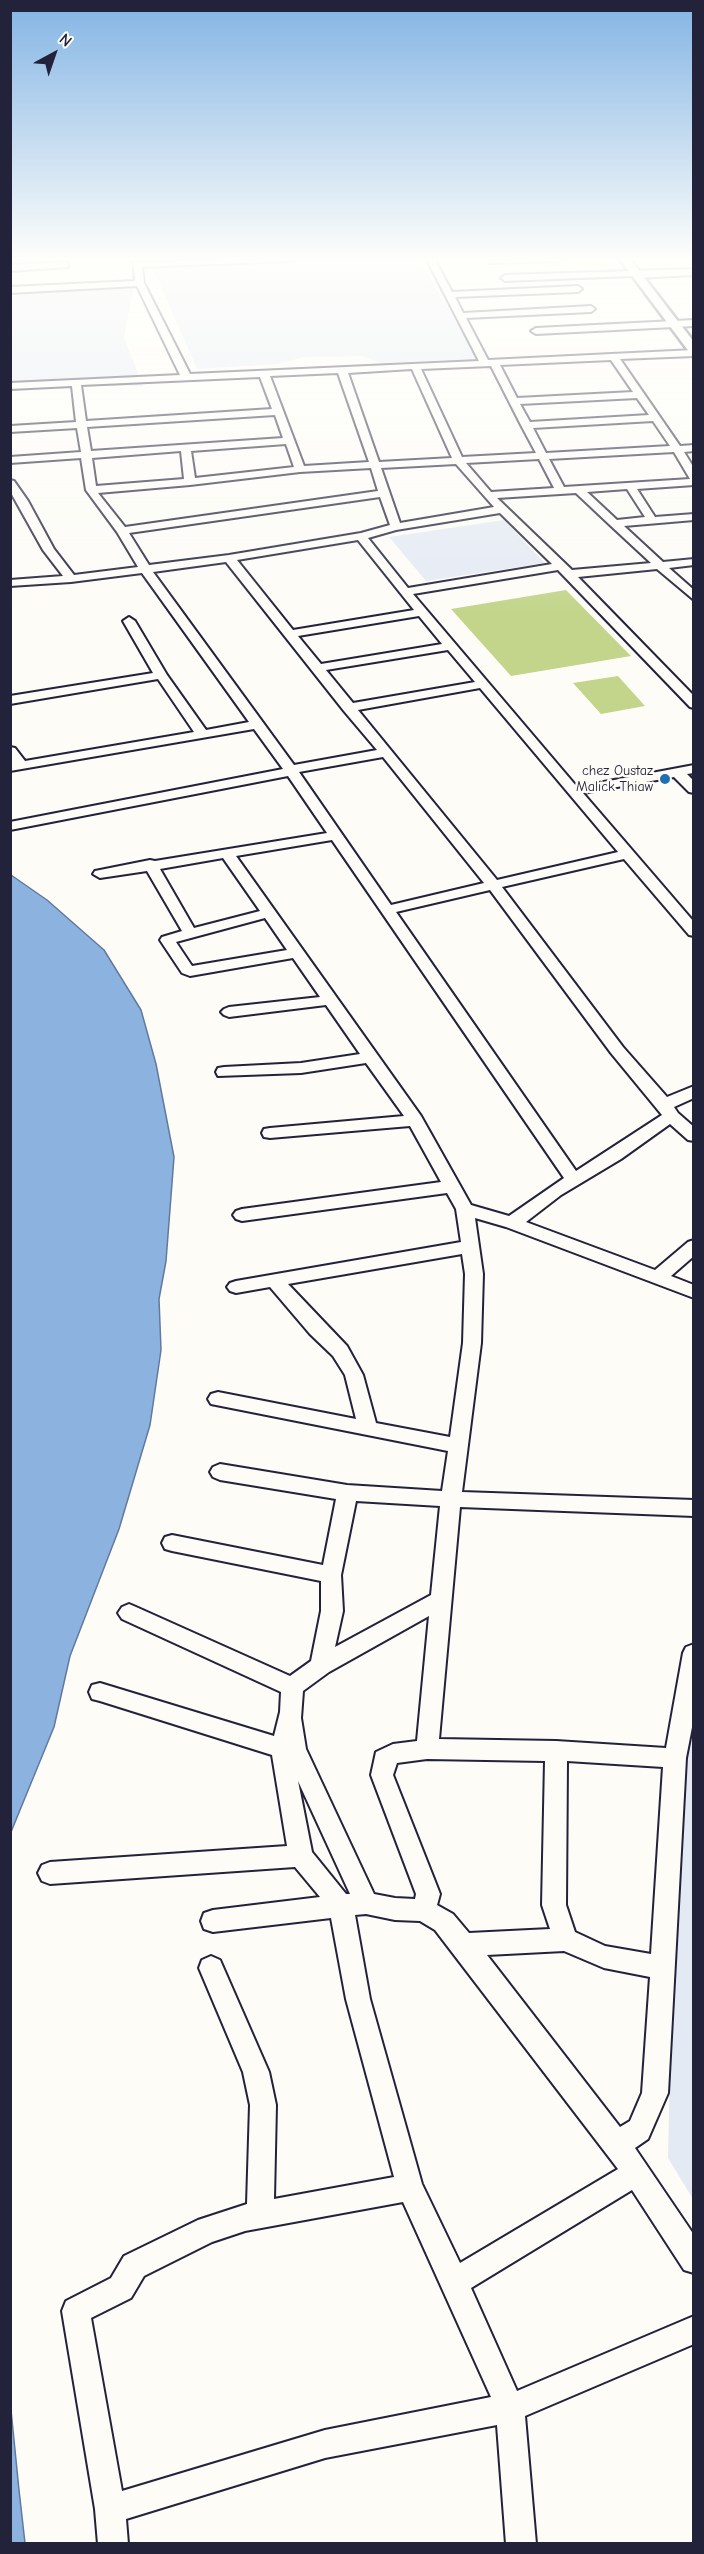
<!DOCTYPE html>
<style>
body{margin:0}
#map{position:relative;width:704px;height:2554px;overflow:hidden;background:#fdfcf7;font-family:"Comic Neue",sans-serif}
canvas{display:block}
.frame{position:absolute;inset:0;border:12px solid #22223b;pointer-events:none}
.north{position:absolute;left:24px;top:24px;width:60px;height:60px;-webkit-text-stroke:4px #fdfcf7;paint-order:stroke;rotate:40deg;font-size:16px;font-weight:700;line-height:24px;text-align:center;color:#22223b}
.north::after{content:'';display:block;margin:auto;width:21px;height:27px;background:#22223b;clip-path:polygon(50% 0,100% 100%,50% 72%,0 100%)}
</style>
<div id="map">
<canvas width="704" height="2554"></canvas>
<div class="frame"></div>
<div class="north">N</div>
</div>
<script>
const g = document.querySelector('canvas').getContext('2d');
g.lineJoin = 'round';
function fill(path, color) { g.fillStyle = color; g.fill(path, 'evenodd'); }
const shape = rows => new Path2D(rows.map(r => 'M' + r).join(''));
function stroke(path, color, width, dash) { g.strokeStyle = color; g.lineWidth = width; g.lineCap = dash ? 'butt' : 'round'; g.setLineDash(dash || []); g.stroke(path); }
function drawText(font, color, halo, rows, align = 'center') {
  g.font = font + ' "Comic Neue",sans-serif'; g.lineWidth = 5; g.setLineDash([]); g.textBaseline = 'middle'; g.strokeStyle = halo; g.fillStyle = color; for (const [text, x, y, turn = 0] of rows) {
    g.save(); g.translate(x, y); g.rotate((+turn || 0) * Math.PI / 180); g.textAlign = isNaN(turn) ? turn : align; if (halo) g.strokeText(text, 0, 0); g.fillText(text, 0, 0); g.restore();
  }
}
fill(shape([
 [335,258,418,258,478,359,380,363,362,356,304,357,278,364,197,369,152,266],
 [134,284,124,338,143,386,11,385,11,290],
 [504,520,545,563,426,581,389,537],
 [693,1716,693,2199,668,2158,675,1817]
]), '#e4eaf4');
fill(shape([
 [566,590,631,656,511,676,451,609],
 [618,676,645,706,601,714,573,683]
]), '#c2d58a');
const water = shape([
 [11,875,47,900,104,950,141,1010,156,1064,174,1157,166,1261,159,1299,161,1350,150,1425,119,1529,70,1656,54,1727,11,1832,11,875],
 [11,2410,19,2490,25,2543,11,2543,11,2410]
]);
fill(water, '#8cb3df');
stroke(water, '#62799d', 1.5);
const minor = shape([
 [133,258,141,258,142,262,292,258,288,261,142,267,144,283,190,374,479,361,426,258,434,258,452,292,578,286,582,289,578,292,455,297,463,313,591,306,595,309,591,312,466,318,488,360,694,350,694,356,620,359,680,446,694,445,694,451,684,452,694,468,694,485,637,489,655,517,694,514,694,520,624,526,663,562,694,559,694,565,669,568,694,590,694,600,657,569,578,577,694,696,694,708,690,707,558,570,413,594,577,787,694,765,694,773,687,774,694,781,694,793,689,792,674,777,583,793,694,922,694,936,689,935,624,859,502,887,623,1047,667,1097,694,1086,694,1098,674,1107,678,1113,694,1127,694,1141,688,1140,670,1124,621,1159,561,1195,526,1222,655,1270,688,1242,694,1240,694,1256,671,1276,694,1285,694,1298,506,1227,475,1218,483,1274,481,1343,462,1492,694,1500,694,1516,460,1507,439,1739,556,1741,666,1748,683,1653,686,1647,694,1644,694,1717,686,1758,668,2093,648,2139,635,2148,694,2235,694,2273,684,2270,632,2190,471,2288,517,2391,694,2316,694,2344,525,2416,536,2544,506,2544,497,2425,325,2458,126,2519,128,2544,98,2544,95,2509,62,2311,66,2301,111,2278,124,2256,198,2220,247,2204,250,2105,243,2072,199,1968,202,1960,211,1956,220,1960,269,2072,276,2105,274,2199,394,2177,346,1999,331,1918,213,1932,204,1929,201,1921,204,1913,213,1910,320,1897,295,1867,50,1884,42,1881,38,1873,42,1865,50,1862,287,1846,272,1755,100,1701,92,1699,89,1692,92,1685,100,1683,274,1736,280,1712,281,1692,122,1619,118,1613,122,1607,129,1604,136,1607,290,1676,311,1661,321,1611,321,1581,172,1551,165,1549,162,1543,165,1537,172,1535,323,1565,336,1499,220,1480,213,1477,210,1472,213,1467,220,1464,347,1485,442,1491,448,1451,211,1404,208,1399,211,1394,218,1392,356,1419,345,1375,333,1356,310,1334,270,1287,236,1293,230,1291,227,1287,230,1283,236,1281,461,1242,456,1209,447,1193,242,1221,236,1219,233,1215,236,1211,242,1209,441,1182,410,1126,270,1138,264,1137,262,1133,264,1129,270,1128,404,1116,366,1063,301,1073,218,1076,216,1072,218,1068,224,1067,301,1063,360,1054,326,1005,229,1017,224,1015,221,1012,224,1009,229,1007,320,997,293,958,190,976,182,973,160,940,162,937,182,931,147,871,100,878,93,874,95,871,150,860,155,861,327,833,288,776,10,830,10,822,283,769,254,729,10,771,10,763,12,763,10,747,15,748,25,761,194,732,158,679,10,704,10,696,153,673,123,621,129,617,135,621,167,675,206,730,249,722,142,573,71,582,10,586,10,580,63,576,43,550,10,491,10,480,14,481,28,501,54,549,74,575,138,567,117,532,86,490,81,458,10,463,10,457,81,452,77,428,10,432,10,426,76,422,72,386,10,389,10,383,180,375,137,286,10,293,10,287,135,281,133,258],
 [611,360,633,392,517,398,500,365,611,360],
 [491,366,521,425,536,453,462,457,421,369,491,366],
 [412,369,452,458,379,462,348,373,412,369],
 [338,373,369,462,304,466,270,376,338,373],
 [260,377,272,409,86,421,81,385,260,377],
 [637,398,649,415,530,422,520,404,637,398],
 [275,415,283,438,91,451,87,427,275,415],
 [653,421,670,446,546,453,533,428,653,421],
 [286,444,294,467,195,478,191,451,286,444],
 [181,451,184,479,96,486,92,458,181,451],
 [674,452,690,479,564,487,549,459,674,452],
 [539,459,554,488,491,492,466,463,539,459],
 [456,464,494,507,400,523,381,468,456,464],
 [371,468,378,491,125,527,98,493,190,485,300,472,371,468],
 [627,489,645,517,617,520,587,492,627,489],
 [576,493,610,525,651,563,572,570,497,498,576,493],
 [380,497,390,525,361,533,229,555,149,565,129,533,380,497],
 [500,513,552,564,408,588,368,538,396,530,500,513],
 [358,540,414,610,293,630,237,560,358,540],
 [226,562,344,711,377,750,294,765,153,572,226,562],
 [419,616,442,644,321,664,298,636,419,616],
 [448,650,475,682,353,703,326,670,448,650],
 [480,688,618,852,497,880,358,710,480,688],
 [383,757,484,883,391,905,299,772,383,757],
 [332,840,564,1178,509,1216,471,1205,421,1116,236,856,332,840],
 [223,858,260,911,194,928,160,869,223,858],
 [490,890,611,1053,662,1115,576,1171,396,912,490,890],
 [265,918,287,950,192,966,176,942,265,918],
 [462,1254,465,1274,463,1343,450,1437,376,1423,363,1375,347,1346,288,1284,462,1254],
 [356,1501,440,1506,431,1595,335,1647,343,1611,341,1575,356,1501],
 [429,1616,417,1741,393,1744,376,1752,371,1775,416,1894,415,1899,395,1898,374,1894,306,1749,301,1718,303,1691,329,1672,429,1616],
 [427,1759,545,1761,542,1905,550,1929,469,1933,453,1914,437,1905,440,1894,393,1775,397,1763,427,1759],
 [567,1761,663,1767,651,1954,605,1946,575,1932,566,1905,567,1761],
 [298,1781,350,1894,346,1894,312,1852,298,1781],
 [366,1914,395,1920,420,1921,435,1930,618,2169,460,2263,422,2184,370,1999,355,1915,366,1914],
 [564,1951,604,1968,650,1977,642,2093,630,2121,620,2127,487,1955,564,1951],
 [403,2202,491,2397,325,2430,122,2491,91,2318,131,2298,144,2276,212,2242,245,2231,403,2202],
 [494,258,561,258,557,261,491,263,491,259,494,258],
 [65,262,68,263,68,267,10,271,10,265,65,262],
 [694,269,694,275,636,278,632,276,505,281,501,278,505,275,694,269],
 [694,320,694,326,536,334,531,331,536,328,694,320]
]);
const major = shape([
 [619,258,629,258,694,342,694,354,690,353,619,258]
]);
stroke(minor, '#22223b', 4);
stroke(major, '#22223b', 5);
fill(minor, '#fdfcf7');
fill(major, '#fdfcf7');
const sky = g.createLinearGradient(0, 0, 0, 616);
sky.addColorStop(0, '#83b4e4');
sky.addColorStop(0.42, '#fefefb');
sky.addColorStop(1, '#fefefb00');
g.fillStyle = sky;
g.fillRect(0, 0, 704, 616);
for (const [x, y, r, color] of [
 [665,779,6,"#1f6fb2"]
]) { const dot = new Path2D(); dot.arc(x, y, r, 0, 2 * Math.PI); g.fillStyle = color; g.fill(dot); stroke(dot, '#fdfcf7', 2); }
drawText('14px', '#22223b', '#fdfcf7', [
 ["chez Oustaz",653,771],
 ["Malick Thiaw",653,787]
], 'right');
</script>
